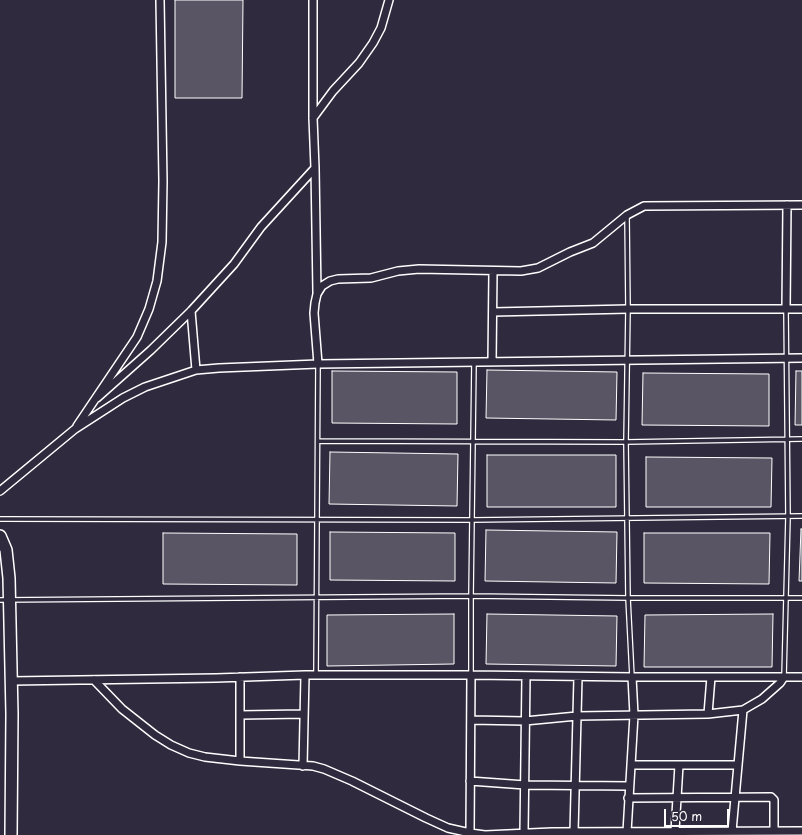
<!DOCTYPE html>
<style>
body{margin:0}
#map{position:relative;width:802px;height:835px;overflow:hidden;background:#2f2a3d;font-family:"Playpen Sans",sans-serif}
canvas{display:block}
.scale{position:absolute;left:664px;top:809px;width:65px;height:18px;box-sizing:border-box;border:2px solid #fff;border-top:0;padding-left:5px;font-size:12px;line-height:14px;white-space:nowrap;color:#fff;-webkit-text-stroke:3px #2f2a3d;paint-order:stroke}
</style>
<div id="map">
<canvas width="802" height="835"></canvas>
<div class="scale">50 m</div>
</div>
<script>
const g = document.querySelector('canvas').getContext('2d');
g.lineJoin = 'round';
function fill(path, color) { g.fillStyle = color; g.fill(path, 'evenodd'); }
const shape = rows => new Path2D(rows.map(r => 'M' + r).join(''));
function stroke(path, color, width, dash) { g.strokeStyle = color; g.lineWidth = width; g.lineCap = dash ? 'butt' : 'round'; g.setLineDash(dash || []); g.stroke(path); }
const building = shape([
 [175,0,243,0,242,98,175,98,175,0],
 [487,370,617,372,616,420,486,418,487,370],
 [332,371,457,372,457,424,332,423,332,371],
 [796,371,802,371,802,425,795,425,796,371],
 [643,373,769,374,769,426,642,425,643,373],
 [330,452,458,454,457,506,329,504,330,452],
 [487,455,616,455,616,507,487,507,487,455],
 [646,457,772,458,771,507,646,507,646,457],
 [801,529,802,529,802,581,799,581,801,529],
 [486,530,617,532,616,583,485,581,486,530],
 [330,532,455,533,455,581,330,580,330,532],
 [163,533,297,534,297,585,163,584,163,533],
 [644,533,770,533,769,584,644,583,644,533],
 [454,614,454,664,327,666,327,615,454,614],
 [487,614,617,616,616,666,486,664,487,614],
 [773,614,772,667,644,667,645,615,773,614]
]);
fill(building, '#595564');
stroke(building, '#fff', 1);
const service = shape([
 [627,216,628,309,626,442,628,598,632,677],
 [318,441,626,442,802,439],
 [0,519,472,520,802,516],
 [0,600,471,596,628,598,802,598],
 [316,675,318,364],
 [471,675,471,596,474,362],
 [784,677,788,517,786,309]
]);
const minor = shape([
 [313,118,333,91,359,63,373,43,381,28,389,0],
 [315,168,317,293],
 [786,309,787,205],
 [191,311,196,370],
 [493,312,628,309,802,309],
 [492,362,493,271],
 [318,364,314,313,315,303,317,294,322,286,330,281,338,279,371,278,398,271,419,269,521,271,538,268,570,252,593,243,627,215,644,206,802,205],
 [97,398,151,350,191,311,234,264,261,227,315,168,313,118,313,0],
 [77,426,137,337,149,309,157,281,162,242,163,181,160,0],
 [0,491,75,429,123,398,145,387,196,370,219,368,318,364,802,358],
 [94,680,122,709,155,735,171,745,189,753,205,757,240,761,313,766,324,769,352,781,426,818,448,828,470,833,485,835,552,832,802,831],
 [11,681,216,678,305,675,471,675,632,677,802,677],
 [708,714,711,677],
 [240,715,304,714],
 [471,720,525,721,577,716,708,714,743,710,762,699,780,683,784,677],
 [240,761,240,677],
 [631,765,738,765],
 [303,766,305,675],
 [470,781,525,785,629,786],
 [628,798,771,797,774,800,774,831],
 [675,831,679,765],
 [732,831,743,710],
 [574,832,578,677],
 [627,832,634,715,632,677],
 [470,833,471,675],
 [524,833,526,676]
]);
const primary = shape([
 [0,536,6,550,9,578,12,714,11,835]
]);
stroke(service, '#fff', 6);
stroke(minor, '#fff', 10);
stroke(primary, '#fff', 14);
stroke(service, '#2f2a3d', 3.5);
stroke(minor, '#2f2a3d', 7);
stroke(primary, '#2f2a3d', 11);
</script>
